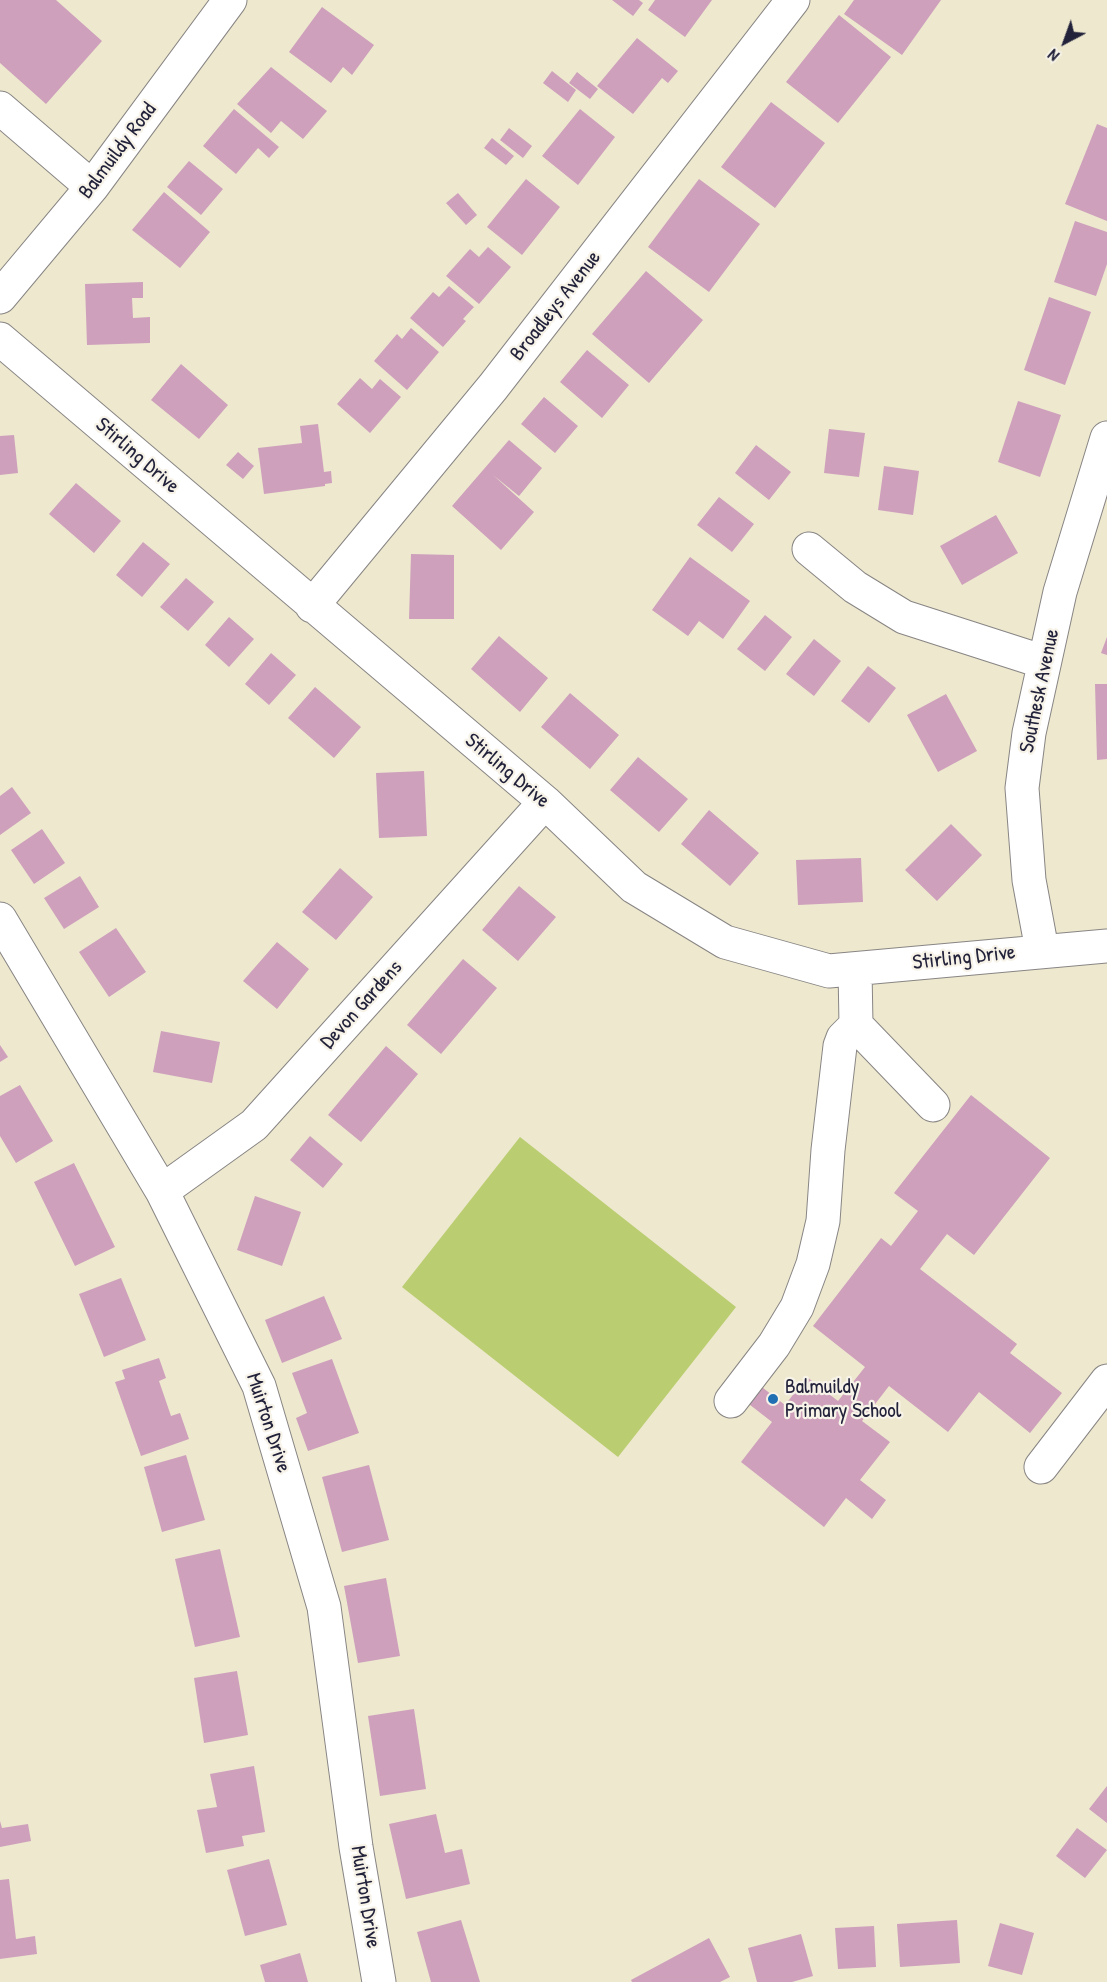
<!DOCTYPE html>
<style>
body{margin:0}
#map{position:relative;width:1107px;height:1982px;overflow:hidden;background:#ede8ce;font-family:"Patrick Hand",sans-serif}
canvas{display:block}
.north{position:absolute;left:1035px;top:12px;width:60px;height:60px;-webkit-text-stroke:4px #f7f3e8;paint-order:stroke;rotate:221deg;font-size:16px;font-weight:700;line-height:24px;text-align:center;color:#22223b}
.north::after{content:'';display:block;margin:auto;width:21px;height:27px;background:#22223b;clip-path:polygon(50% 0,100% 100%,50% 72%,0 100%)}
</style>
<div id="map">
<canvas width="1107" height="1982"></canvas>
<div class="north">N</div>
</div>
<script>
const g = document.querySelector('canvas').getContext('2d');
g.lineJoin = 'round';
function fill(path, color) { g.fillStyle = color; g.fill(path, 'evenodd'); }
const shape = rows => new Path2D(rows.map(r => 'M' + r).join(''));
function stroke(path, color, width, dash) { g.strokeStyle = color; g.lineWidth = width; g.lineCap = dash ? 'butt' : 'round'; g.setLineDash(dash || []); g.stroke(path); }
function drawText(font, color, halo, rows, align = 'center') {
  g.font = font + ' "Patrick Hand",sans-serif'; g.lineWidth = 4.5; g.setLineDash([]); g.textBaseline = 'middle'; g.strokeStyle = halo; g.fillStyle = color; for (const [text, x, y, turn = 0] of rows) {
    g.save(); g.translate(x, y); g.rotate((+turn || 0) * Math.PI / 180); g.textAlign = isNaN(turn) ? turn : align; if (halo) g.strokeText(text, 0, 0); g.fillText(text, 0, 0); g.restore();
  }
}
fill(shape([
 [520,1137,736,1307,618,1457,402,1287]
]), '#bacd70');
fill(shape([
 [0,0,56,0,102,41,46,104,0,63],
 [612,0,639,0,643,3,633,16],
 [655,0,712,0,685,37,648,10],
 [854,0,941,0,902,55,844,14],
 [322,7,374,45,352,75,343,67,331,83,289,52],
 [839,15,891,57,838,123,786,82],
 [637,38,678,71,668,83,662,78,633,114,597,86],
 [271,67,327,111,303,139,281,121,271,133,237,104],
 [552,71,576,90,568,102,543,83],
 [577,72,598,89,590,99,569,83],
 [771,102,825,143,775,208,721,167],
 [234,109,279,147,269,158,258,148,236,174,203,146],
 [580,109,615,137,578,185,542,156],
 [1097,124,1107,128,1107,221,1065,204],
 [509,128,532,146,523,158,500,140],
 [492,138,514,156,506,165,484,148],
 [189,161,223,189,201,215,167,187],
 [526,179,560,207,522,255,487,227],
 [699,179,760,224,709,292,648,247],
 [164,192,210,232,180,268,132,230],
 [458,193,477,215,466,225,446,203],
 [1075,221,1107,232,1107,264,1096,296,1054,282],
 [488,247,511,267,479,304,446,276,470,249,479,257],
 [646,271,703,320,649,383,592,334],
 [143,282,143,298,132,298,133,318,150,317,150,343,87,345,85,284],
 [449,286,474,307,463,319,466,321,443,347,410,318,433,292,439,297],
 [1049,297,1091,312,1065,385,1024,370],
 [411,328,439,352,407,390,374,361,397,334,402,339],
 [587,350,629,385,602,418,560,382],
 [181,364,228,405,199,439,151,400],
 [360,378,372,389,380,379,401,397,370,433,337,404],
 [544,397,578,426,555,453,521,424],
 [1018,401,1061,415,1040,477,998,462],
 [318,424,324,472,331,471,332,483,325,484,325,486,264,494,258,448,302,443,300,426],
 [829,429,865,433,859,477,824,473],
 [14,435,18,473,0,475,0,436],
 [509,440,542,468,519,496,493,475,534,512,501,550,452,506],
 [756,445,791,472,769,500,735,473],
 [238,452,254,466,243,479,226,465],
 [884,466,919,471,913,515,878,510],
 [76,483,121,521,94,553,49,514],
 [719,497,754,524,732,552,697,525],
 [996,515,1018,553,962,585,940,546],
 [143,542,170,564,142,597,116,575],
 [411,554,454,555,454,619,409,619],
 [690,557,750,601,723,639,699,621,688,636,652,610],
 [186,578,214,602,188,631,160,607],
 [765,615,792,637,765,671,737,649],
 [229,617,254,639,229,667,205,645],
 [499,636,548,678,520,712,471,669],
 [1107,637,1107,655,1101,653],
 [814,639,841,661,814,696,786,674],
 [271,653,296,675,269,705,245,684],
 [868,666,896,688,869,723,841,701],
 [1095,684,1107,684,1107,759,1097,760],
 [315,687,361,727,334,758,288,718],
 [570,693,619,735,590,769,541,727],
 [946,694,977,751,938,772,907,715],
 [638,757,688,799,659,832,610,790],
 [424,771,427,836,379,838,376,773],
 [12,787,31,813,0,835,0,796],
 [709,810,759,853,730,886,681,844],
 [951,824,982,855,937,901,905,870],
 [42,829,65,863,34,884,11,850],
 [861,858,863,902,798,905,796,860],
 [340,868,373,897,336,940,302,912],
 [80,876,99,907,64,929,44,898],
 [519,886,556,917,518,961,482,930],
 [116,928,146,972,109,997,79,952],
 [277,942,309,969,277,1009,243,981],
 [463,959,497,988,441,1054,407,1025],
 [161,1031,220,1042,212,1083,153,1072],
 [0,1045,8,1057,0,1062],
 [386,1046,418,1074,361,1142,328,1115],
 [20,1085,53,1141,16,1163,0,1136,0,1096],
 [971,1095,1050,1158,974,1255,947,1234,920,1269,1017,1344,1010,1353,1062,1393,1030,1433,979,1392,948,1432,889,1386,862,1421,890,1442,860,1480,886,1500,872,1519,846,1498,824,1527,741,1462,772,1422,745,1401,758,1384,785,1405,807,1377,838,1401,865,1367,813,1326,881,1238,891,1246,918,1211,894,1193],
 [310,1136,343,1164,323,1188,290,1160],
 [74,1163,115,1247,75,1266,34,1182],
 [255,1196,301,1212,282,1266,237,1250],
 [121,1278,146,1340,104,1357,79,1294],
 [324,1296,342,1339,282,1363,265,1320],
 [159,1358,166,1378,159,1381,171,1416,180,1413,189,1439,141,1456,115,1382,125,1379,122,1370],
 [332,1359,359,1433,308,1451,296,1418,307,1413,292,1373],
 [186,1455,205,1520,162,1532,144,1467],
 [369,1465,389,1540,342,1552,322,1477],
 [220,1549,240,1637,195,1647,175,1559],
 [386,1578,400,1656,358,1663,344,1586],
 [237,1671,248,1735,204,1743,194,1678],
 [414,1709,426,1789,380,1796,368,1716],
 [254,1766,265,1832,242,1836,244,1846,206,1853,197,1810,217,1807,210,1774],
 [1107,1786,1107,1823,1089,1809],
 [436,1814,445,1853,462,1849,470,1884,406,1899,389,1824],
 [0,1821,2,1828,28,1824,31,1841,0,1847],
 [1077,1828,1107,1850,1085,1878,1056,1856],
 [269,1859,287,1925,245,1936,227,1870],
 [9,1879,16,1939,35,1936,37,1954,0,1959,0,1880],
 [461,1920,480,1982,431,1982,417,1932],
 [957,1920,960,1963,900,1967,897,1924],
 [1000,1923,1034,1933,1022,1975,988,1966],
 [874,1926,876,1967,838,1969,835,1928],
 [801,1934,813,1976,792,1982,757,1982,748,1948],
 [709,1938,730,1977,720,1982,632,1982,631,1980],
 [300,1953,308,1982,265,1982,260,1965]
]), '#cea0bc');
const minor = shape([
 [0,108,92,187],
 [0,297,92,187,230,0],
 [0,339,545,802,634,887,725,942,829,971,1107,946],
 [809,549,855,587,904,617,1044,662],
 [312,606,493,387,793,0],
 [0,919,162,1191,259,1386,324,1607,356,1847,379,1982],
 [1042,950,1029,880,1022,788,1029,733,1060,592,1107,438],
 [855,969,856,1025,933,1105],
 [162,1191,254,1125,545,802],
 [731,1401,774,1345,797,1307,813,1264,823,1221,828,1150,840,1046,843,1038,856,1025],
 [1041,1467,1107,1381]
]);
stroke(minor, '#888584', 35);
stroke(minor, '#fff', 33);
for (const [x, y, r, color] of [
 [773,1399,6,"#1f6fb2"]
]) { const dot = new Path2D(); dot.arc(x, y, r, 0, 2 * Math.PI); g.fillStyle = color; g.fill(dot); stroke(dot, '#f7f3e8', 2); }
drawText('21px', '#22223b', '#f7f3e8', [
 ["Balmuildy Road",118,151,-53],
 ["Broadleys Avenue",556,306,-52],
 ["Stirling Drive",137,456,41],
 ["Southesk Avenue",1040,691,-78],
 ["Stirling Drive",507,771,40],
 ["Stirling Drive",964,958,-6],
 ["Devon Gardens",362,1005,-48],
 ["Muirton Drive",268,1423,72],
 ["Muirton Drive",365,1897,81]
]);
drawText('21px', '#22223b', '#f7f3e8', [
 ["Balmuildy",785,1387],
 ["Primary School",785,1411]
], 'left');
</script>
